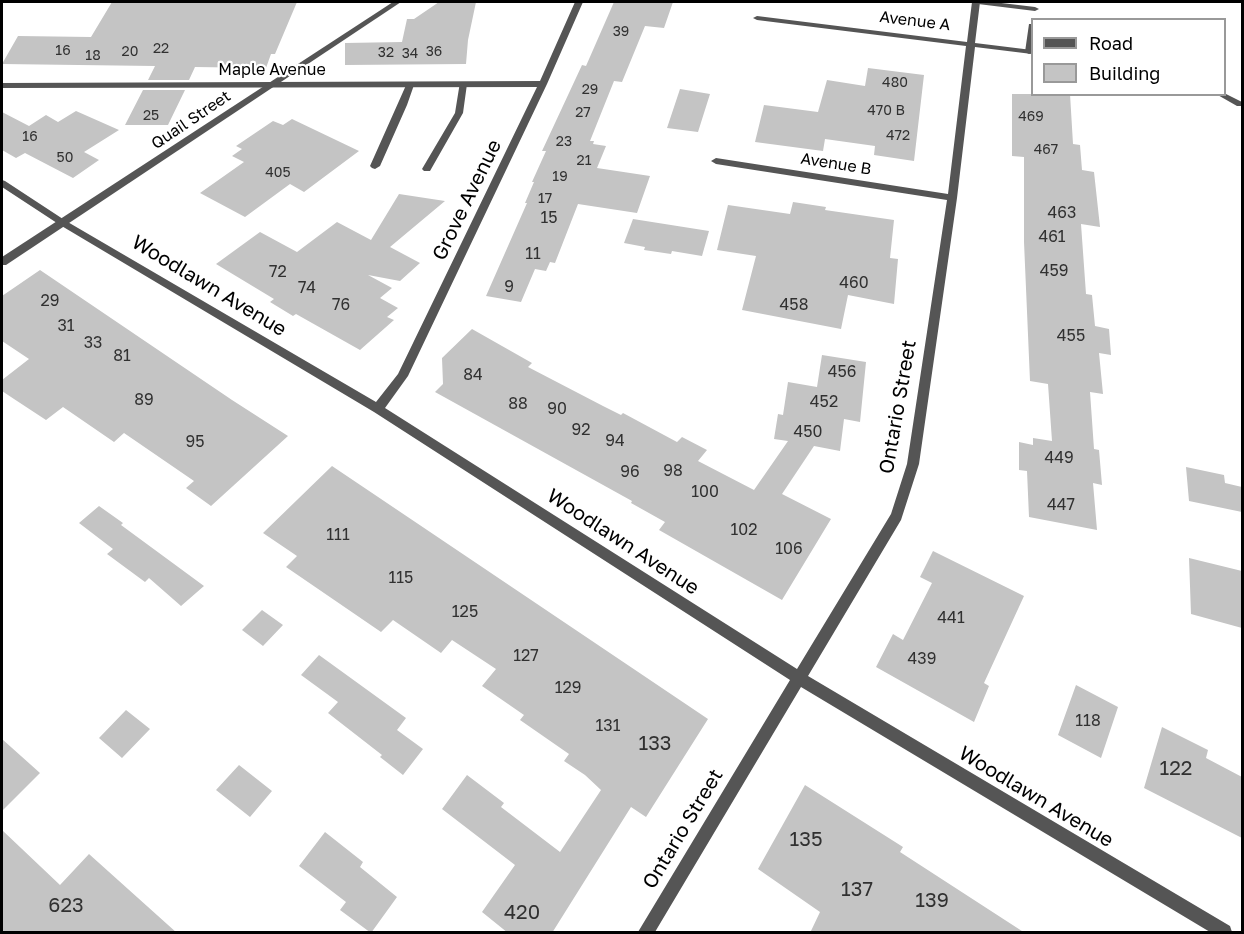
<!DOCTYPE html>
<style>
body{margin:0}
#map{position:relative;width:1244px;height:934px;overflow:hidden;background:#fff;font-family:"Golos Text",sans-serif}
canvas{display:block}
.frame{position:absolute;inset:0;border:3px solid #000;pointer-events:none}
.legend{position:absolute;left:1031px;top:18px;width:195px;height:78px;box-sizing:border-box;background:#fff;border:2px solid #999;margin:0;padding:8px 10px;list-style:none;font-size:18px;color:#000}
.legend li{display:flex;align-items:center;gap:12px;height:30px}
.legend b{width:30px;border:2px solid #999}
</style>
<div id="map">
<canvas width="1244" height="934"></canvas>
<div class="frame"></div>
<ul class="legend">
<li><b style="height:8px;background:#555"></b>Road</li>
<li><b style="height:16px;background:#c4c4c4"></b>Building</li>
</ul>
</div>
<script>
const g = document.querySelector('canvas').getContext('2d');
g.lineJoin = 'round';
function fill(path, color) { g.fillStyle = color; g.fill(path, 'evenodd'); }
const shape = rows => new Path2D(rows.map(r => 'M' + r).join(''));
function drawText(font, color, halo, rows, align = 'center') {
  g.font = font + ' "Golos Text",sans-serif'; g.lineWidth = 4.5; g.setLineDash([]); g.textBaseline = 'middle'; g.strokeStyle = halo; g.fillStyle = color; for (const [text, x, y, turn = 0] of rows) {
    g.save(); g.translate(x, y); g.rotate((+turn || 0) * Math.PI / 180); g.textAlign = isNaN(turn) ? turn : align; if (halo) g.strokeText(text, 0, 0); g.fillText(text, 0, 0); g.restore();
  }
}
fill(shape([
 [112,2,297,2,275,54,271,54,266,68,195,67,189,80,148,80,155,66,2,64,18,36,91,37],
 [439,2,476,2,468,40,466,64,345,65,345,43,402,42,407,19,414,19],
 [614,2,673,2,664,28,645,26,622,82,614,81,590,141,594,141,593,144,606,146,597,168,650,176,637,213,578,204,555,263,550,262,546,271,535,269,521,302,486,296,527,203,525,203,534,182,532,182,546,151,542,151,582,65,586,66],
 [868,68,924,75,914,161,874,155,875,146,825,139,823,151,755,142,764,105,818,112,827,80,865,86],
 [680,89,710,94,698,132,667,128],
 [143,90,185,90,168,125,125,125],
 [1012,94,1070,94,1073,144,1080,145,1082,170,1094,172,1100,227,1081,224,1086,294,1092,295,1095,326,1109,329,1111,355,1099,353,1103,394,1090,392,1094,449,1099,450,1102,485,1093,483,1097,530,1029,517,1027,471,1019,470,1019,442,1033,445,1033,438,1052,441,1048,384,1030,381,1024,242,1024,157,1012,156],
 [76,111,119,130,84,152,99,160,73,178,25,153,16,158,2,150,2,112,29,126,46,115,58,122],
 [292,119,359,151,304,192,290,184,245,217,200,193,244,162,232,156,242,149,236,146,273,121,283,125],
 [399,194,445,201,390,247,420,263,400,281,368,275,392,288,380,298,398,308,387,317,394,320,360,350,296,314,293,316,270,302,274,299,216,264,260,232,297,252,337,222,371,240],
 [793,202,826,207,825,210,894,220,890,258,898,259,894,304,848,295,841,329,742,310,756,256,717,250,728,205,790,214],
 [633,219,709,231,702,256,672,251,671,254,644,250,645,247,624,243],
 [40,270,232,400,288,436,211,506,186,488,194,481,124,433,114,442,63,407,46,420,14,399,2,391,2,380,29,359,2,341,2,296],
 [472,329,532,363,528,367,603,406,621,415,623,413,677,442,682,437,707,450,698,461,754,490,788,441,774,439,778,414,783,415,788,382,817,387,822,355,866,362,860,422,844,419,840,451,814,446,782,494,831,519,782,600,659,530,665,522,631,503,632,501,435,392,443,384,442,358],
 [332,466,708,719,646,817,631,807,552,933,508,933,482,912,515,865,442,809,467,775,504,803,501,807,560,852,601,790,585,775,564,761,569,754,520,720,524,715,482,686,496,669,452,640,441,653,393,620,381,632,286,567,297,556,263,533],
 [1186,467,1224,475,1225,483,1242,487,1242,512,1189,501],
 [99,506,123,523,121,525,204,586,181,606,149,578,145,582,107,554,113,549,79,523],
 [933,551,1024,596,984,683,989,686,974,722,876,667,893,634,903,640,932,583,920,577],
 [1189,558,1242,571,1242,628,1191,614],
 [262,610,283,625,263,646,242,630],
 [319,655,406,718,397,730,423,749,403,775,380,757,382,755,328,713,338,702,301,675],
 [1076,685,1118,707,1101,758,1058,735],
 [126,710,150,729,122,758,99,738],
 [1162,727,1208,750,1206,758,1242,777,1242,838,1144,788],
 [2,739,40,773,2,811],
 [239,765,272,791,250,817,216,790],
 [805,785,903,847,900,852,1025,933,810,933,820,912,758,869],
 [2,830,60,885,89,854,177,933,2,933],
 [325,832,363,862,360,867,397,897,371,933,340,910,346,902,299,866]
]), '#c4c4c4');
fill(shape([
 [974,2,993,2,1035,7,1039,9,1035,11,978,4,974,2],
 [1029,24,1032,24,1032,53,1029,54,1025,52,1029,24],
 [460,82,467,84,463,113,430,171,424,171,422,169,455,113,460,82],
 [407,83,414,85,407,105,380,166,375,169,372,168,370,166,407,83]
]), '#555');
fill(shape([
 [575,2,583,2,547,84,408,376,385,408,797,669,891,514,907,464,947,200,716,164,711,161,716,158,948,194,966,46,757,20,753,18,757,16,967,42,972,2,980,2,975,43,1032,50,1032,54,975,47,957,198,919,464,901,520,808,676,1230,926,1232,932,1210,932,801,687,655,932,638,932,790,680,374,412,60,225,2,187,2,180,5,181,66,221,376,402,398,374,537,87,2,88,2,83,540,81,575,2],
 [1224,93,1242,102,1242,106,1237,106,1216,94,1224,94,1224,93]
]), '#555');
fill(shape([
 [393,2,401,2,6,265,2,265,2,257,393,2]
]), '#555');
drawText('14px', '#313131', null, [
 ["39",621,32],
 ["22",161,49],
 ["16",63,51],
 ["20",130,52],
 ["36",434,52],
 ["32",386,53],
 ["34",410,54],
 ["18",93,56],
 ["480",895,83],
 ["29",590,90],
 ["470 B",886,111],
 ["27",583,113],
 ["25",151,116],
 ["469",1031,117],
 ["472",898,136],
 ["16",30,137],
 ["23",564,142],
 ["467",1046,150],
 ["50",65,158],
 ["21",584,161],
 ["405",278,173],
 ["19",560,177],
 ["17",545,199]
]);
drawText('16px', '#000', '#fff', [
 ["Avenue A",915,21,7],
 ["Maple Avenue",272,70],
 ["Quail Street",191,120,-34],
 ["Avenue B",836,164,9]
]);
drawText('16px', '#313131', null, [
 ["463",1062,213],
 ["15",549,218],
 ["461",1052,237],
 ["11",533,254],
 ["459",1054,271],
 ["72",278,272],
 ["460",854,283],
 ["9",509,287],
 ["74",307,288],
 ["29",50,301],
 ["76",341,305],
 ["458",794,305],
 ["31",66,326],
 ["455",1071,336],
 ["33",93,343],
 ["81",122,356],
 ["456",842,372],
 ["84",473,375],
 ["89",144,400],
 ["452",824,402],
 ["88",518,404],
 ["90",557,409],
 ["92",581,430],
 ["450",808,432],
 ["94",615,441],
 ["95",195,442],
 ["449",1059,458],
 ["98",673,471],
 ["96",630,472],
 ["100",705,492],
 ["447",1061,505],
 ["102",744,530],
 ["111",338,535],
 ["106",789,549],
 ["115",401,578],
 ["125",465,612],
 ["441",951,618],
 ["127",526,656],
 ["439",922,659],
 ["129",568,688],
 ["118",1088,721],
 ["131",608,726]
]);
drawText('20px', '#000', '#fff', [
 ["Grove Avenue",467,200,-64],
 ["Woodlawn Avenue",209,286,31],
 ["Ontario Street",898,407,-80],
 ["Woodlawn Avenue",623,542,33],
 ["Woodlawn Avenue",1036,797,31],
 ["Ontario Street",683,829,-59]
]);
drawText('20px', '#313131', null, [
 ["133",655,744],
 ["122",1176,769],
 ["135",806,840],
 ["137",857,890],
 ["139",932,901],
 ["623",66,906],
 ["420",522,913]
]);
</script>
